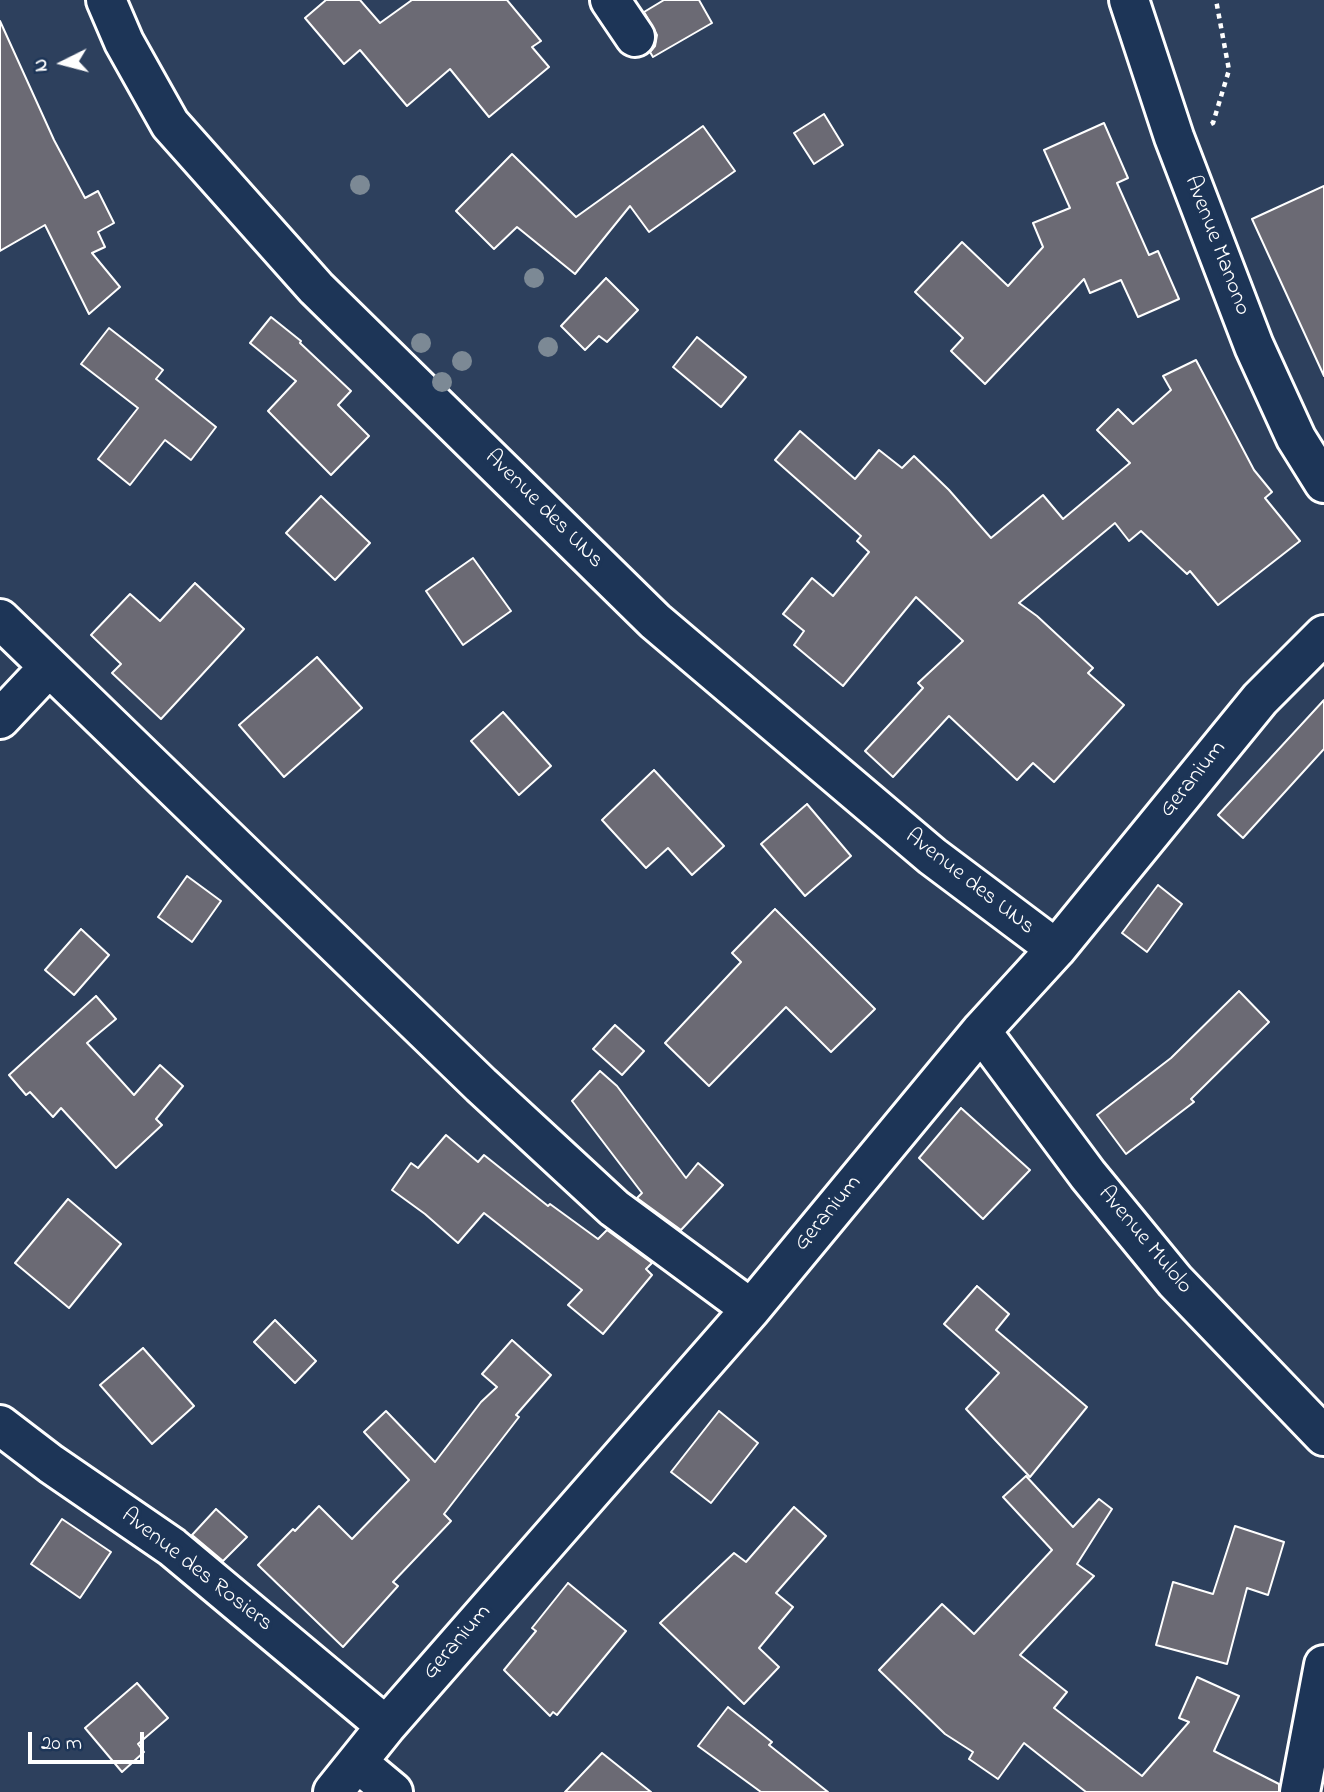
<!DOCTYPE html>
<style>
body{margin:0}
#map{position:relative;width:1324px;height:1792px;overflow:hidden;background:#2d405d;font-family:"Indie Flower",sans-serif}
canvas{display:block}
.north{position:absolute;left:28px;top:28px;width:70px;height:70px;-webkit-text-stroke:5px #1d3557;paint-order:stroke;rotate:264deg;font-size:19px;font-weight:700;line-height:28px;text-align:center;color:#fff}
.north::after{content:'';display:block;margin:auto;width:24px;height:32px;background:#fff;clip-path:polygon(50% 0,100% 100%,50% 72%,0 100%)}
.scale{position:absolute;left:28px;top:1732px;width:116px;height:32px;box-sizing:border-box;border:4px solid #fff;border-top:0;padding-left:9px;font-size:21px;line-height:24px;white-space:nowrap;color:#fff;-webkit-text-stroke:5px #1d3557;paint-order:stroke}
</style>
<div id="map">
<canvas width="1324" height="1792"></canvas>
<div class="north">N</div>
<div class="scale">20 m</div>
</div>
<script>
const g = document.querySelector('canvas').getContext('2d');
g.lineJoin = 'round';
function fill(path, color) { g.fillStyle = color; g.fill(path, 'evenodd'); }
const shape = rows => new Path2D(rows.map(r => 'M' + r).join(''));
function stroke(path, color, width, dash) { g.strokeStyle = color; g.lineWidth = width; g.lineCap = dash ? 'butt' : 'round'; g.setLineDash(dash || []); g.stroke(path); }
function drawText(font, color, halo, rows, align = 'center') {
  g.font = font + ' "Indie Flower",sans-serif'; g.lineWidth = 7; g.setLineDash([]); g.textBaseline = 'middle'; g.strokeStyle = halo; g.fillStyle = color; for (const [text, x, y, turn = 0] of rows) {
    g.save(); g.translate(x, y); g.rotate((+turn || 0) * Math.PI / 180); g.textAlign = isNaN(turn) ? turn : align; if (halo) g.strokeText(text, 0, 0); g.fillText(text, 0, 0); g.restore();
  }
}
const building = shape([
 [326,0,360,0,380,23,412,0,507,0,541,41,532,47,549,67,489,117,450,69,407,106,360,50,344,64,305,18,326,0],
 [664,0,699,0,712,23,653,57,650,52,655,46,657,35,644,12,664,0],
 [0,21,54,140,85,198,98,191,114,223,98,232,105,247,92,253,120,287,89,314,45,225,0,251,0,21],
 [824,114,843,145,814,164,794,133,824,114],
 [1104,123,1128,178,1117,183,1149,255,1158,251,1179,299,1138,317,1121,280,1090,293,1084,279,985,384,951,351,963,338,915,292,962,242,1008,286,1043,247,1033,223,1070,208,1044,150,1104,123],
 [703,126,735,171,649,232,630,206,575,274,517,227,494,249,456,211,512,154,576,217,703,126],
 [1324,186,1324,376,1252,219,1324,186],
 [606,278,638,310,607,342,599,336,585,350,561,326,606,278],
 [271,317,301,341,300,343,351,391,338,405,369,436,331,475,268,411,296,381,250,343,271,317],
 [109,328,163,370,156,379,216,427,191,460,165,440,130,485,98,459,138,408,81,364,109,328],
 [697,337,746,377,721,407,673,367,697,337],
 [1196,360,1254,470,1272,492,1265,498,1300,541,1218,605,1190,571,1187,574,1141,531,1129,541,1115,523,1019,603,1037,616,1093,668,1088,673,1124,705,1054,782,1033,763,1017,780,949,716,893,777,865,751,923,688,918,683,963,641,916,597,843,686,794,645,804,631,783,614,812,578,833,596,869,552,857,541,861,536,775,460,800,431,855,479,879,450,902,468,914,456,949,490,991,538,1043,495,1063,519,1130,463,1097,430,1118,409,1133,424,1171,390,1163,376,1196,360],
 [321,496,370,543,335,580,286,533,321,496],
 [473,558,511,611,463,645,426,591,473,558],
 [195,583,244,629,161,719,112,673,121,664,91,635,130,594,160,621,195,583],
 [317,657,362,708,284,777,239,725,317,657],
 [1324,700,1324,749,1243,838,1218,815,1324,700],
 [503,712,551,766,519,795,471,741,503,712],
 [654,770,724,846,692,875,668,848,646,868,602,820,654,770],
 [807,804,851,856,805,896,761,844,807,804],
 [187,876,221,901,192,942,158,917,187,876],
 [1158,885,1182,904,1147,952,1122,933,1158,885],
 [775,909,875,1009,831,1052,786,1007,709,1086,665,1043,741,962,732,953,775,909],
 [81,929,109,955,74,995,45,970,81,929],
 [1239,991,1269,1022,1191,1099,1194,1102,1126,1154,1097,1115,1171,1058,1239,991],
 [96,996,116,1019,87,1043,134,1095,160,1065,183,1086,156,1119,162,1125,116,1168,61,1108,53,1117,30,1092,26,1095,9,1075,96,996],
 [615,1025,644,1051,622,1075,593,1049,615,1025],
 [600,1071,617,1086,686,1178,698,1163,723,1185,681,1230,637,1198,642,1193,572,1101,600,1071],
 [961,1108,1030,1170,983,1219,919,1158,961,1108],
 [446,1135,478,1162,484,1155,548,1206,550,1204,598,1239,607,1230,652,1263,646,1269,652,1275,603,1334,568,1305,582,1290,484,1213,458,1243,425,1214,392,1190,411,1163,418,1168,446,1135],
 [68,1199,121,1244,69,1308,15,1263,68,1199],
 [977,1286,1009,1314,996,1330,1087,1407,1030,1477,966,1409,999,1373,944,1324,977,1286],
 [275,1320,316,1361,295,1383,254,1342,275,1320],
 [512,1340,551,1375,516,1415,519,1417,444,1514,451,1521,393,1582,398,1586,343,1647,258,1565,293,1529,295,1531,319,1506,352,1539,409,1480,364,1432,386,1411,435,1462,481,1402,497,1387,482,1374,512,1340],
 [143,1348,194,1406,152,1444,100,1385,143,1348],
 [719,1411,758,1443,711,1503,671,1472,719,1411],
 [1026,1476,1073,1527,1099,1499,1112,1509,1077,1564,1094,1576,1020,1655,1067,1692,1054,1708,1142,1776,1189,1722,1179,1718,1197,1677,1239,1696,1214,1751,1279,1784,1279,1792,1086,1792,1024,1743,998,1779,969,1759,973,1752,945,1734,879,1670,942,1604,974,1634,1052,1550,1003,1497,1026,1476],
 [794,1507,826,1536,776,1593,793,1607,759,1648,779,1667,744,1704,660,1623,734,1553,746,1562,794,1507],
 [216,1509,247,1537,223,1561,192,1535,216,1509],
 [62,1519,111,1552,80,1598,31,1564,62,1519],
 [1235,1526,1284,1542,1268,1595,1247,1588,1227,1664,1156,1645,1173,1582,1213,1594,1235,1526],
 [568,1583,626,1631,557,1715,553,1712,550,1716,504,1670,536,1631,532,1628,568,1583],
 [137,1683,168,1718,138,1744,144,1752,122,1772,85,1728,137,1683],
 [728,1707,772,1742,769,1745,828,1792,761,1792,698,1746,728,1707],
 [602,1753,651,1792,565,1792,602,1753]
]);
fill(building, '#6b6a74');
stroke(building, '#fff', 2);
const minor = shape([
 [106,0,124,42,170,124,316,288,655,621,932,856,1056,949],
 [610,0,635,37],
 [1129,0,1174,137,1254,346,1296,438,1324,483],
 [0,619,481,1085,614,1208,751,1309],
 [0,719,48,668],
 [981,1031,1088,1175,1175,1281,1324,1436],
 [0,1425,51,1464,172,1547,386,1726],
 [357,1762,393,1792],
 [333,1792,386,1726,751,1309,981,1031,1056,949,1260,699,1324,635],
 [1300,1792,1324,1665]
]);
stroke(minor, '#fff', 44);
stroke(shape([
 [1211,124,1213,123,1229,70,1216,0]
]), '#fff', 4.5, [5, 5]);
stroke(minor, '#1d3557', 38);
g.fillStyle = '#7c8995';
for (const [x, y] of [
 [360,185],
 [534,278],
 [421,343],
 [548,347],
 [462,361],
 [442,382]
]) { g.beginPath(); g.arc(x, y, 10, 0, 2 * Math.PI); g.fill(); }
drawText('23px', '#fff', '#1d3557', [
 ["Avenue Manono",1216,246,69],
 ["Avenue des UNs",543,510,45],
 ["Geranium",1194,780,-51],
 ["Avenue des UNs",969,883,38],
 ["Geranium",829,1214,-50],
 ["Avenue Mulolo",1144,1241,50],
 ["Avenue des Rosiers",196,1571,38],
 ["Geranium",458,1643,-49]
]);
</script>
